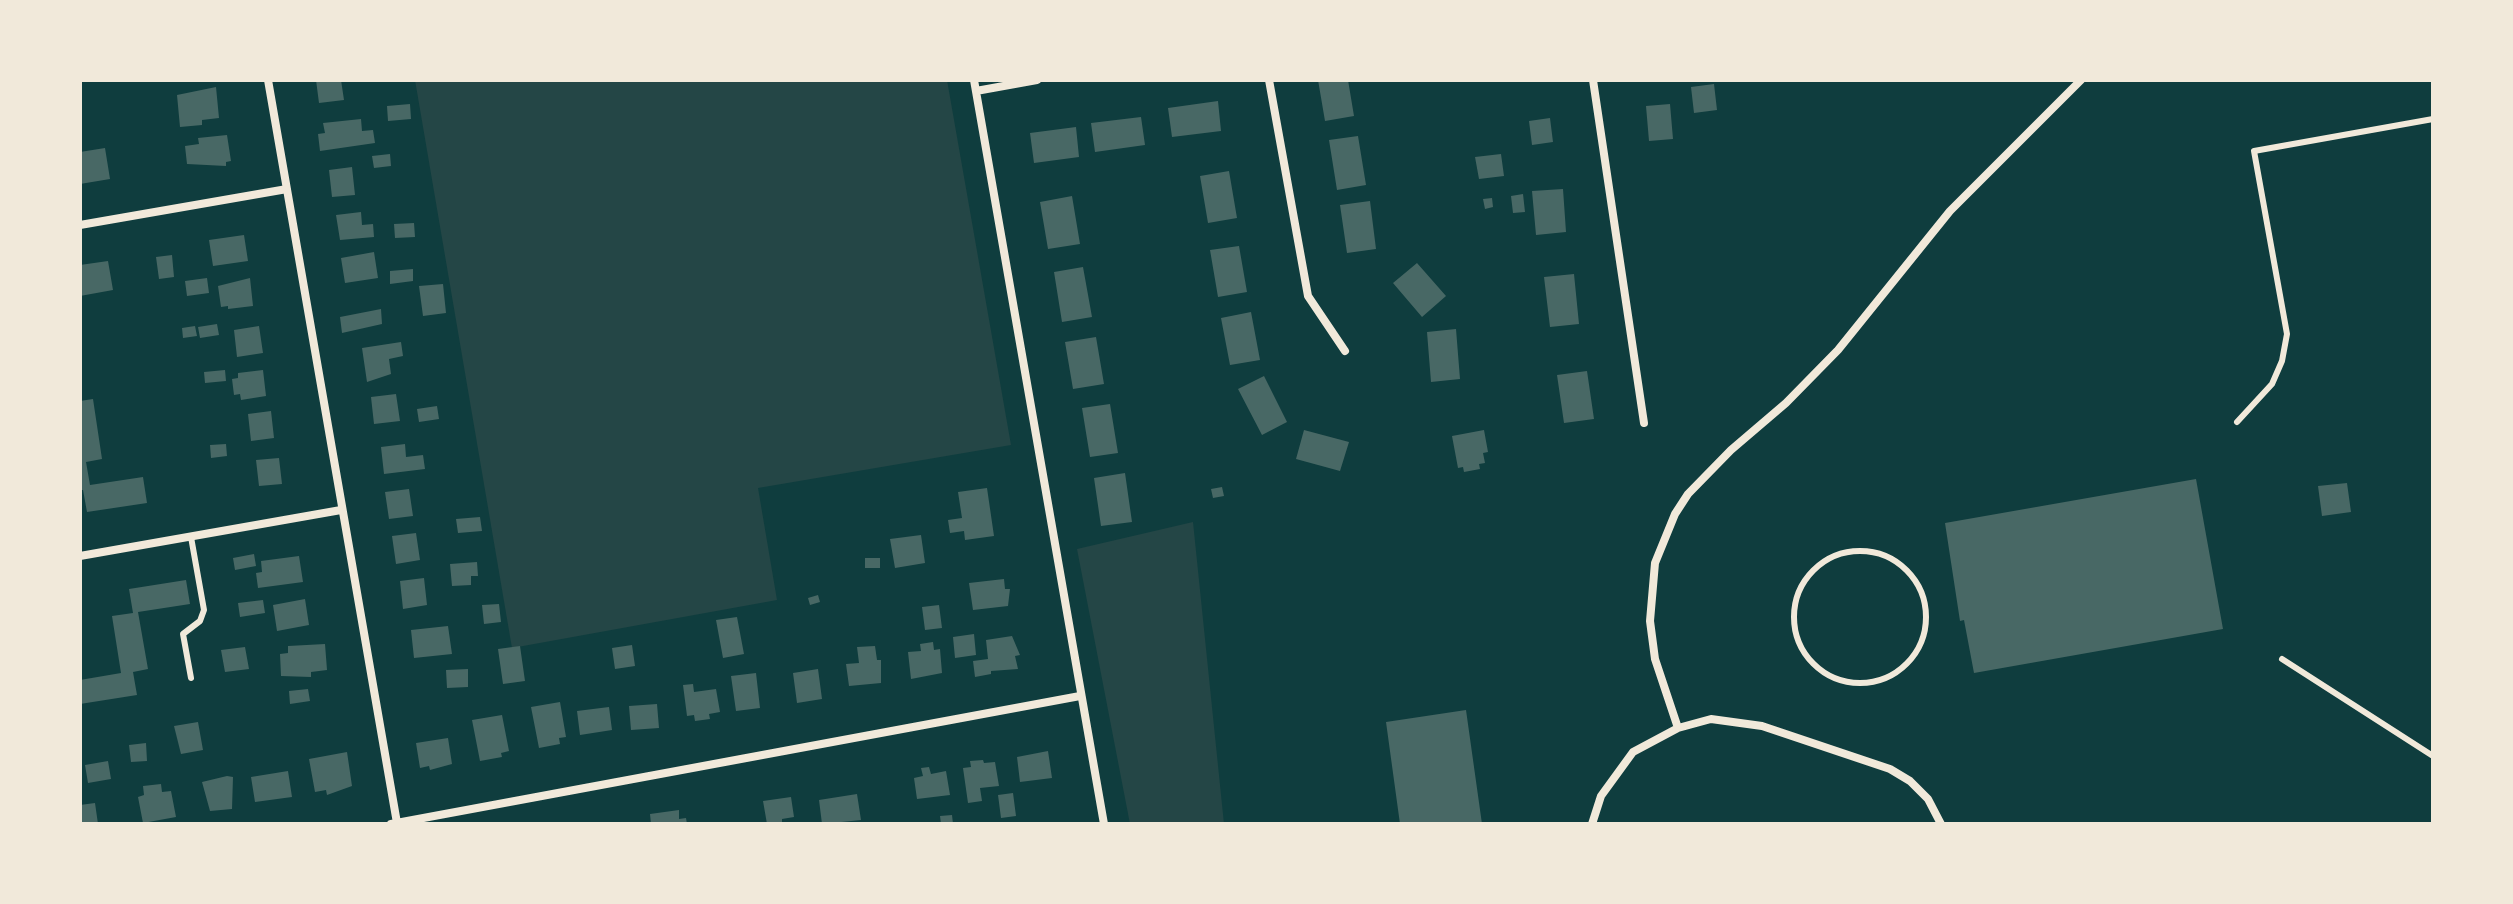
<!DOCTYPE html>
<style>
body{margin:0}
#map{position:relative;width:2513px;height:904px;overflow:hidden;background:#0f3d3e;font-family:Roboto,sans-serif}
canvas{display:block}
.frame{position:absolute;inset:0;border:82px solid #f1e9da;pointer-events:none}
</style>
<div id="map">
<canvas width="2513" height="904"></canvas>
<div class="frame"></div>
</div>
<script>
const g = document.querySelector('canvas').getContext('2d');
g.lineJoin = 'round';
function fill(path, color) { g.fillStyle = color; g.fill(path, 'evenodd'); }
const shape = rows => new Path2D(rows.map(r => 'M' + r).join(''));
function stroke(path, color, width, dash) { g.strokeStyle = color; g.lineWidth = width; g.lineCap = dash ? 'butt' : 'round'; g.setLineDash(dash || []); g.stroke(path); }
fill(shape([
 [415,80,947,80,1011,445,758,488,777,600,512,648],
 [1193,522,1224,824,1130,824,1077,549]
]), '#244646');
fill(shape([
 [316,80,341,80,344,100,319,103],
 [1318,80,1348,80,1354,116,1325,121],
 [1714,84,1717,110,1694,113,1691,87],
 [216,87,219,118,202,120,202,125,180,127,177,95],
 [1218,101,1221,131,1172,137,1168,108],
 [410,104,411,119,388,121,387,106],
 [1670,104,1673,139,1649,141,1646,106],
 [1141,117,1145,145,1095,152,1091,123],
 [1550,118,1553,142,1532,145,1529,121],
 [361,119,362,131,373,130,375,143,320,151,318,134,325,133,323,123],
 [1076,127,1079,157,1034,163,1030,133],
 [227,135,231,161,226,162,226,166,187,164,185,146,199,144,198,138],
 [1358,136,1366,185,1337,190,1329,140],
 [105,148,110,179,80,184,80,152],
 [390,154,391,166,374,168,372,156],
 [1501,154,1504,176,1479,179,1475,157],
 [352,167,355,195,332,197,329,170],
 [1229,171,1237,218,1208,223,1200,176],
 [1563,189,1566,232,1536,235,1532,191],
 [1523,194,1525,212,1513,213,1511,196],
 [1072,196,1080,244,1048,249,1040,202],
 [1492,198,1493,207,1485,209,1483,199],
 [1370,201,1376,249,1347,253,1340,205],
 [361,212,362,225,373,224,374,237,340,240,336,215],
 [414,223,415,237,395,238,394,224],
 [244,235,248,261,213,266,209,240],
 [1239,246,1247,292,1218,297,1210,250],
 [374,252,378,278,345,283,341,258],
 [172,255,174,277,159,279,156,257],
 [108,261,113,290,80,296,80,265],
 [1417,263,1446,296,1422,317,1393,283],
 [1083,267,1092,317,1062,322,1054,272],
 [413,269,413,281,390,284,390,271],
 [1574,274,1579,324,1550,327,1544,277],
 [207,278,209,293,187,296,185,281],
 [250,278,253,306,228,309,228,306,221,307,218,286],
 [443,284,446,313,423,316,419,286],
 [381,309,382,324,342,333,340,317],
 [1251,312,1260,360,1230,365,1221,318],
 [217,324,219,335,200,338,198,327],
 [195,326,197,336,183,338,182,328],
 [259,326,263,353,237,357,234,330],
 [1456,329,1460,379,1431,382,1427,332],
 [1096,337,1104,384,1073,389,1065,342],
 [401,342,403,356,389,359,391,374,367,382,362,348],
 [225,370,226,381,205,383,204,372],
 [263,370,266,396,241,400,240,394,234,395,232,379,238,378,238,373],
 [1587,371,1594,419,1564,423,1557,375],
 [1264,376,1287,422,1262,435,1238,389],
 [396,394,400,421,374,424,371,397],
 [93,399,102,459,86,462,90,485,143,477,147,503,87,512,83,490,80,490,80,401],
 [1110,404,1118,453,1090,457,1082,408],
 [437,406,439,419,419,422,417,409],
 [271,411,274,438,251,441,248,414],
 [1304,430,1349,442,1340,471,1296,459],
 [1484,430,1488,452,1483,453,1485,463,1479,464,1480,469,1464,472,1463,467,1458,468,1452,436],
 [226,444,227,456,211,458,210,445],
 [405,444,406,457,423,455,425,469,384,474,381,447],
 [279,458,282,484,259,486,256,460],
 [1125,473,1132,522,1101,526,1094,478],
 [2196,479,2223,629,1974,673,1964,620,1960,621,1945,523],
 [2347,483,2351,512,2322,516,2318,486],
 [1222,487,1224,496,1213,498,1211,489],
 [987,488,994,536,965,540,964,531,950,533,948,520,962,518,958,492],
 [409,489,413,516,389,519,385,492],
 [480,517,482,531,458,533,456,519],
 [416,533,420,560,396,564,392,536],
 [921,535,925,563,895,568,890,539],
 [254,554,256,566,235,570,233,558],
 [299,556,303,582,258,588,256,573,262,572,261,561],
 [865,558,880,558,880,568,865,568],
 [477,562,478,576,471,576,471,585,452,586,450,564],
 [424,578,427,605,403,609,400,581],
 [1004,579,1005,589,1010,589,1008,606,973,610,969,583],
 [186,580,190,604,138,612,148,669,133,672,137,695,80,704,80,680,121,673,112,616,133,613,129,589],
 [818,595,820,602,810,605,808,598],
 [305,599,309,625,277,631,273,605],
 [263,600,265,613,240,617,238,603],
 [499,604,501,622,484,624,482,605],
 [939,605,942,628,925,630,922,607],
 [737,617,744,654,723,658,716,620],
 [448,626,452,654,414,658,411,630],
 [974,634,976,655,955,658,953,637],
 [1012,636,1020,655,1015,656,1018,669,991,671,991,674,975,677,973,661,988,659,986,640],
 [933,642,934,650,940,649,942,673,911,679,908,652,921,651,920,644],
 [325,644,327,670,311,672,311,677,281,676,280,654,288,653,288,646],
 [632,645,635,666,615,669,612,648],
 [520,646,525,681,503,684,498,649],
 [875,646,877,660,881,660,881,683,849,686,846,664,859,663,857,647],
 [245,647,249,669,225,672,221,650],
 [468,669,468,687,447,688,446,670],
 [818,669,822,699,797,703,793,673],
 [756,673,760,708,736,711,731,676],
 [693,684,694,692,716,689,720,712,709,714,710,719,695,721,694,715,687,716,683,685],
 [308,689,310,701,290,704,289,691],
 [560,702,566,737,559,738,560,744,539,748,531,707],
 [657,704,659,728,631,730,629,706],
 [609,707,612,730,580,735,577,711],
 [1466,710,1482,824,1400,824,1386,722],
 [502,715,509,751,501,753,502,757,480,761,472,720],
 [198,722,203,750,181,754,174,726],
 [448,738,452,764,430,770,429,766,420,768,416,743],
 [146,743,147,761,131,762,129,745],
 [1048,751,1052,778,1020,782,1017,757],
 [347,752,352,786,327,795,326,790,315,792,309,759],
 [983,760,984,763,995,762,999,786,980,788,982,801,968,803,963,768,971,767,970,761],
 [108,761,111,779,88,783,85,765],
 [929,767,931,774,946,771,950,795,917,799,914,778,923,776,921,768],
 [288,771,292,797,255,802,251,777],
 [227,776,233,777,232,809,210,811,202,782],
 [161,784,162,792,171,791,176,817,143,823,138,797,144,795,143,786],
 [1013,793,1016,816,1001,818,998,795],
 [857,794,861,820,822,824,819,800],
 [791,797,794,817,782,819,782,824,767,824,763,801],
 [95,803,98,824,80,824,80,805],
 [679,810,679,819,686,818,687,824,651,824,650,814],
 [952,815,953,824,941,824,940,816]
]), '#486865');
stroke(shape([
 [2237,422,2272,384,2282,361,2287,334,2254,151,2433,119],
 [191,537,204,610,200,621,183,634,191,678],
 '1794 617a66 66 0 1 1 132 0a66 66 0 1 1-132 0Z',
 [2282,659,2433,756]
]), '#f1e9da', 6);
stroke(shape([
 [268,80,397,823],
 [974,80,1104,824],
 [1269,80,1308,296,1345,351],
 [1593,80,1644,423],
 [976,91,1037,80],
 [80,225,287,189],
 [80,556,341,510],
 [1678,728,1655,659,1650,621,1655,563,1675,514,1688,494,1731,450,1786,403,1838,350,1950,211,2081,80],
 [391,824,1080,696],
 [1592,824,1601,796,1633,752,1678,728,1711,719,1762,726,1890,769,1910,781,1928,799,1941,824]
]), '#f1e9da', 8);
</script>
